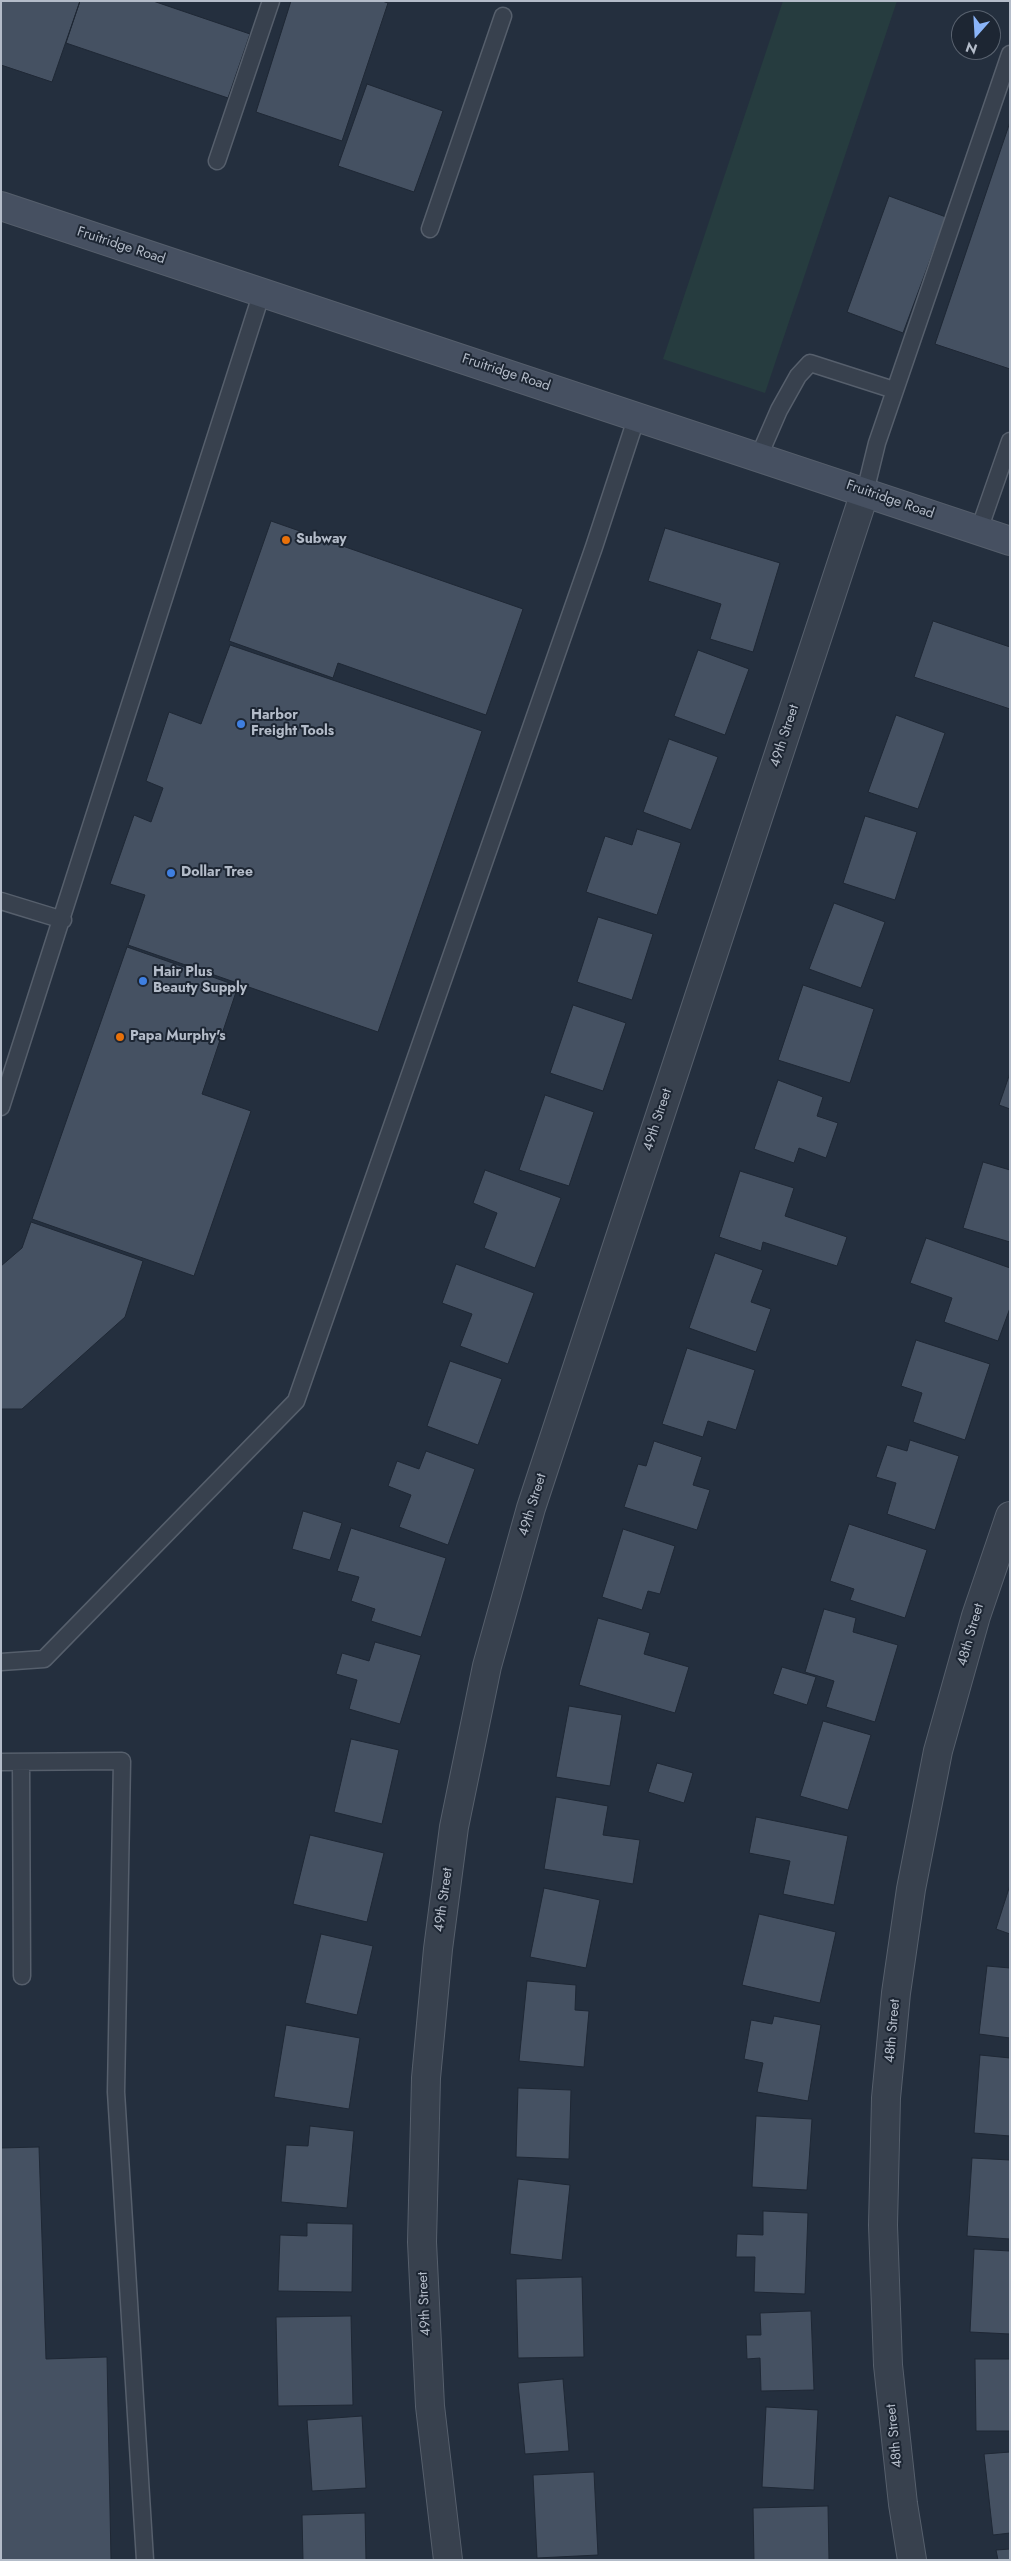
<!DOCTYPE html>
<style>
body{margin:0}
#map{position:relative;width:1011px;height:2561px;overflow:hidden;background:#242f3e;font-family:Jost,sans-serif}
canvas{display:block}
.frame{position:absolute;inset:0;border:2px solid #b4bcc9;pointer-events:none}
.north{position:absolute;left:951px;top:10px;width:50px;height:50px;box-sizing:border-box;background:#1d2633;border:1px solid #59626f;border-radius:50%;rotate:199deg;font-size:14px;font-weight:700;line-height:20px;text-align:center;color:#b4bcc9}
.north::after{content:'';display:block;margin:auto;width:18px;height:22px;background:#8ab4f8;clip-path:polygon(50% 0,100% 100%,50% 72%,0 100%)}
</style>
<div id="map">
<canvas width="1011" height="2561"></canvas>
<div class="frame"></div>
<div class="north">N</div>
</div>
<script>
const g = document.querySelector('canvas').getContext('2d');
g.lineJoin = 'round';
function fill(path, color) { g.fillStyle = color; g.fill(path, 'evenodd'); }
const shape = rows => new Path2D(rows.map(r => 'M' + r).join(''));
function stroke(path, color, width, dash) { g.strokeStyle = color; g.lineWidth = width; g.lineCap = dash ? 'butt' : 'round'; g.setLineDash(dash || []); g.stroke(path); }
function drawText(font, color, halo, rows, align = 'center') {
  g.font = font + ' Jost,sans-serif'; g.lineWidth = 4; g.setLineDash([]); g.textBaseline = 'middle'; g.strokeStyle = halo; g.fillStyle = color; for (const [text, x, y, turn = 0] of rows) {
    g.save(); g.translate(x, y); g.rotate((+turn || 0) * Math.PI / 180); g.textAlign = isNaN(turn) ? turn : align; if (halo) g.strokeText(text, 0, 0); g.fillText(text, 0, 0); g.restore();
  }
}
fill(shape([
 [783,1,897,1,765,393,663,359]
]), '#263c3f');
const building = shape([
 [1,1,80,1,52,82,1,65,1,1],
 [80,1,153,1,250,34,228,98,66,43,80,1],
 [291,1,382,1,388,3,342,141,256,112,291,1],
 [367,84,443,111,414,192,338,166,367,84],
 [1010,122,1010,369,935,344,1010,122],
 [889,196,946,217,903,333,847,312,889,196],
 [271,521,523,609,486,715,338,663,333,678,229,641,271,521],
 [665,528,780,563,753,652,710,639,721,604,648,581,665,528],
 [933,621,1010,647,1010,709,914,677,933,621],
 [230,645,482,731,378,1032,128,945,145,895,110,884,134,815,151,822,163,788,146,781,169,712,201,724,230,645],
 [698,650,749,669,725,735,674,716,698,650],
 [896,715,945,733,918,809,868,792,896,715],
 [669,739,718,757,691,830,643,812,669,739],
 [865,816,917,832,895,900,843,883,865,816],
 [637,829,681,843,657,915,586,892,605,836,632,845,637,829],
 [834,903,885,922,861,988,809,969,834,903],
 [598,917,653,934,632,1000,577,982,598,917],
 [127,947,238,986,202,1094,251,1111,194,1276,32,1219,127,947],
 [803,985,874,1009,850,1083,778,1060,803,985],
 [573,1005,626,1023,603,1091,550,1073,573,1005],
 [1010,1073,1010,1109,999,1105,1010,1073],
 [778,1080,823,1097,817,1116,838,1123,826,1158,799,1148,794,1163,754,1149,778,1080],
 [545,1095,594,1112,569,1186,519,1170,545,1095],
 [983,1162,1010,1170,1010,1242,963,1228,983,1162],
 [485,1170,561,1198,535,1268,484,1248,497,1213,473,1203,485,1170],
 [740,1171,794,1188,785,1216,847,1237,837,1266,763,1242,761,1251,719,1237,740,1171],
 [31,1222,143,1261,125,1317,22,1409,1,1409,1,1266,22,1248,31,1222],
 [926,1238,1010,1268,1010,1308,998,1341,944,1322,952,1298,910,1283,926,1238],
 [715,1253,763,1270,751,1302,771,1309,756,1352,689,1328,715,1253],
 [456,1264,534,1293,508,1364,460,1346,472,1314,442,1303,456,1264],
 [916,1340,990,1364,965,1440,913,1422,922,1393,901,1386,916,1340],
 [687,1348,755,1370,736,1430,708,1421,703,1437,662,1424,687,1348],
 [450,1361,502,1379,478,1445,427,1426,450,1361],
 [910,1440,959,1456,935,1530,887,1514,896,1483,876,1477,887,1445,907,1451,910,1440],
 [654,1441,702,1457,693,1485,710,1490,697,1530,624,1507,638,1464,646,1466,654,1441],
 [426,1451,475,1469,448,1545,399,1527,411,1495,388,1486,397,1461,419,1469,426,1451],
 [303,1511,342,1523,330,1560,292,1549,303,1511],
 [849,1524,927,1550,905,1618,850,1600,854,1589,830,1581,849,1524],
 [351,1528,446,1558,421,1637,371,1621,375,1609,351,1601,359,1577,337,1571,351,1528],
 [623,1529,675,1546,660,1594,648,1591,642,1610,602,1597,623,1529],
 [824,1609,856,1618,853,1632,898,1645,875,1722,826,1707,834,1681,805,1672,824,1609],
 [598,1618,650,1633,644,1654,689,1667,675,1713,579,1685,598,1618],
 [375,1642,421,1655,400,1724,349,1709,357,1680,336,1674,342,1653,369,1661,375,1642],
 [782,1667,816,1677,807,1705,773,1694,782,1667],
 [569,1706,622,1715,610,1786,556,1777,569,1706],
 [823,1721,871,1735,848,1810,800,1796,823,1721],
 [351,1739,399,1750,382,1824,334,1812,351,1739],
 [657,1763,693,1773,684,1803,648,1792,657,1763],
 [556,1797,608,1806,603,1835,640,1840,633,1884,544,1869,556,1797],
 [756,1817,848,1836,834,1905,783,1894,790,1861,749,1853,756,1817],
 [310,1835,384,1853,367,1922,293,1904,310,1835],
 [1010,1885,1010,1934,996,1929,1010,1885],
 [544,1888,600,1900,586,1968,530,1957,544,1888],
 [759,1914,836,1932,820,2003,742,1985,759,1914],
 [321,1934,373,1946,357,2015,305,2003,321,1934],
 [987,1966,1010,1968,1010,2038,979,2034,987,1966],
 [527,1981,576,1985,575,2010,589,2011,584,2067,519,2061,527,1981],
 [774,2016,821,2025,808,2101,757,2092,763,2063,744,2059,751,2020,772,2024,774,2016],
 [286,2025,360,2038,349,2109,274,2097,286,2025],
 [980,2055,1010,2058,1010,2136,974,2133,980,2055],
 [518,2088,571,2090,569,2159,516,2157,518,2088],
 [756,2116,812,2119,807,2190,752,2187,756,2116],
 [310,2126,354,2131,347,2208,281,2202,286,2145,308,2146,310,2126],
 [39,2147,46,2359,107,2357,111,2560,1,2560,1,2148,39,2147],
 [972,2158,1010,2160,1010,2239,967,2236,972,2158],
 [518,2179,570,2185,562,2260,510,2254,518,2179],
 [763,2211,808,2213,805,2294,754,2292,755,2257,736,2257,737,2234,763,2235,763,2211],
 [307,2223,353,2224,352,2292,278,2291,280,2235,307,2236,307,2223],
 [974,2249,1010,2251,1010,2334,970,2332,974,2249],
 [582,2277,584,2357,518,2358,516,2279,582,2277],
 [811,2311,814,2390,761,2391,760,2358,747,2359,746,2335,761,2335,760,2313,811,2311],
 [351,2316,353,2405,278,2406,276,2317,351,2316],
 [975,2359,1010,2359,1010,2431,976,2431,975,2359],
 [563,2379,569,2451,525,2454,518,2383,563,2379],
 [766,2407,818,2410,814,2490,762,2487,766,2407],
 [362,2416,366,2488,312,2491,307,2420,362,2416],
 [1010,2452,1010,2533,993,2535,984,2454,1010,2452],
 [594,2472,598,2555,537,2558,533,2475,594,2472],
 [828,2506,829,2560,754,2560,753,2508,828,2506],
 [365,2513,366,2560,303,2560,302,2515,365,2513],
 [1010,2549,1010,2560,998,2560,996,2550,1010,2549]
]);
fill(building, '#455162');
stroke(building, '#1f2835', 1);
const service = shape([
 [217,161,271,1],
 [430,229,503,16],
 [759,456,779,410,798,376,810,363,894,390],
 [865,492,877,443,1010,54],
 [979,530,1010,441],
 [1,901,63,920],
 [1,1107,262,292],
 [1,1662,44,1659,296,1401,594,547,637,416],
 [1,1762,122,1761,116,2092,145,2560],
 [21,1762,22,1976]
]);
const minor = shape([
 [448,2560,430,2406,422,2242,426,2078,438,1949,454,1827,487,1666,531,1508,865,492],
 [912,2560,903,2504,888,2365,883,2225,886,2098,896,1993,911,1889,938,1751,976,1616,1010,1516]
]);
const secondary = shape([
 [1,206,1010,541]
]);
stroke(service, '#565f6c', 19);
stroke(minor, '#565f6c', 30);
stroke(secondary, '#565f6c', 30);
stroke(service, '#38414e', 16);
stroke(minor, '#38414e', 28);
stroke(secondary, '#465061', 28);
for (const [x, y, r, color] of [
 [286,540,5,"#e8710a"],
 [241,724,5,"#3f7fe0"],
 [171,873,5,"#3f7fe0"],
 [143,981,5,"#3f7fe0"],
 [120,1037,5,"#e8710a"]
]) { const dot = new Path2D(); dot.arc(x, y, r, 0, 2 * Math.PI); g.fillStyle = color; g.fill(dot); stroke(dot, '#1d2633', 2); }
drawText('14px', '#b4bcc9', '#1d2633', [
 ["Fruitridge Road",121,246,18],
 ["Fruitridge Road",506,373,18],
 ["Fruitridge Road",890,500,19],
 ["49th Street",785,736,-72],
 ["49th Street",658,1120,-72],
 ["49th Street",533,1505,-73],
 ["48th Street",971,1635,-74],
 ["49th Street",444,1900,-82],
 ["48th Street",893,2031,-85],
 ["49th Street",425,2304,-93],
 ["48th Street",895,2436,-96]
]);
drawText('bold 14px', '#b4bcc9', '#1d2633', [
 ["Subway",296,540],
 ["Harbor",251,716],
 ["Freight Tools",251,732],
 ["Dollar Tree",181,873],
 ["Hair Plus",153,973],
 ["Beauty Supply",153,989],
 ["Papa Murphy's",130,1037]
], 'left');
</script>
